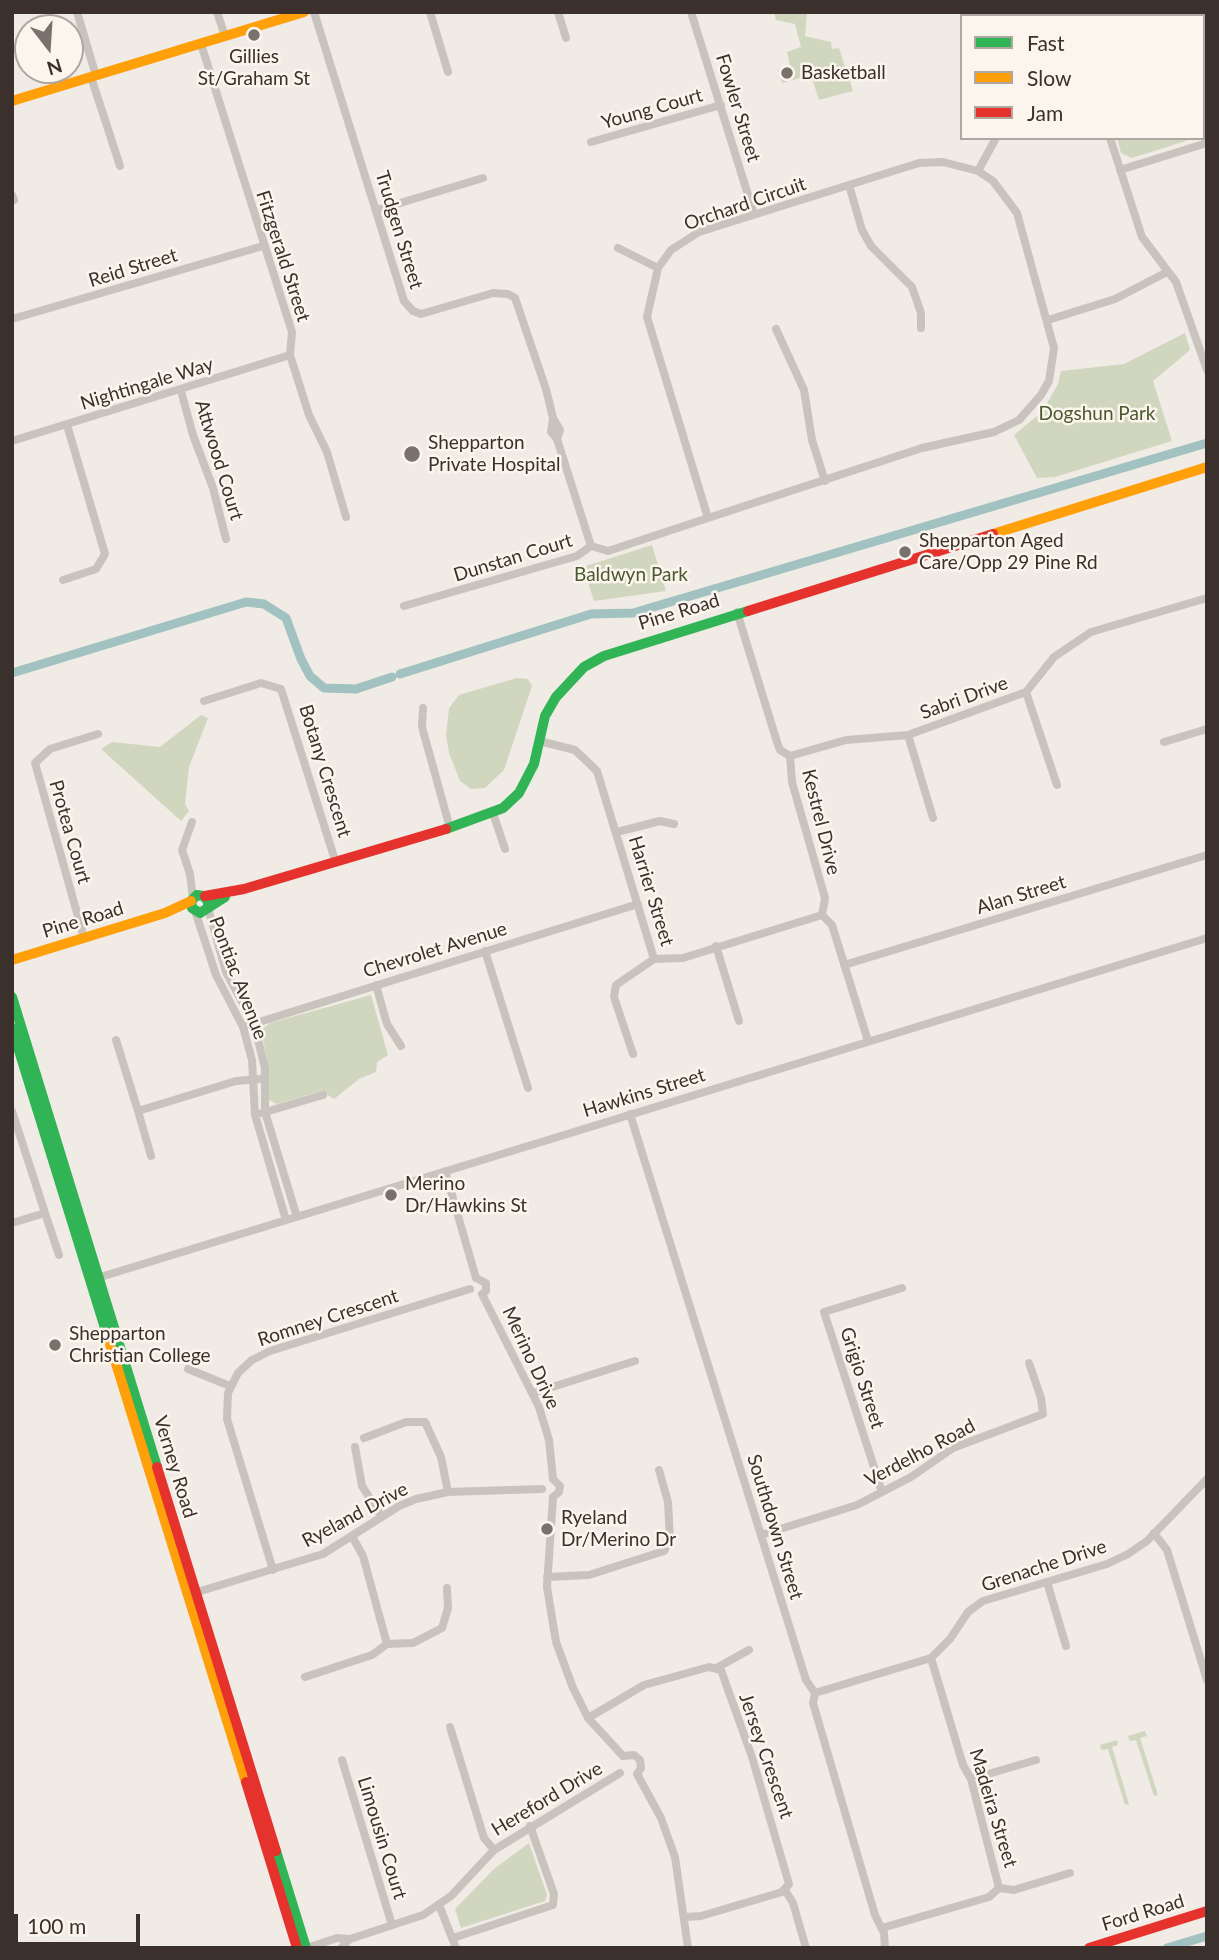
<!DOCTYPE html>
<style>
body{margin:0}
#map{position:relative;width:1219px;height:1960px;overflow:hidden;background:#f0ebe5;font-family:Lato,sans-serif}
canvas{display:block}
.frame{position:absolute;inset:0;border:14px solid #3b302b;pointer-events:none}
.legend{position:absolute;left:960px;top:14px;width:245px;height:126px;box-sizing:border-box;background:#fbf5ee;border:2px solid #aea6a0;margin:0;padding:9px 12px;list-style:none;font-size:21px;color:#3b302b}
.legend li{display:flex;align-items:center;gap:14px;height:35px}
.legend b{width:35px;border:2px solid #aea6a0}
.north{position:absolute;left:14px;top:14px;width:70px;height:70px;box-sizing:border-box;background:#fbf5ee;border:2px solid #aea6a0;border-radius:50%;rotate:163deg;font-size:19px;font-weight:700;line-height:28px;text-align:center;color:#3b302b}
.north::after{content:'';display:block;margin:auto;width:24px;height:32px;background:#7a716c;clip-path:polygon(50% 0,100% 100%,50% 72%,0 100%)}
.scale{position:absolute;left:14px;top:1914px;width:126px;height:32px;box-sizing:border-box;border:4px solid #3b302b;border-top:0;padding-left:9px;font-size:21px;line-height:24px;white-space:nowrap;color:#3b302b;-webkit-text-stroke:5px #fbf5ee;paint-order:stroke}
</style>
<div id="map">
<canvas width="1219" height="1960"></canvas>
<div class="frame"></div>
<ul class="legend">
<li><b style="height:9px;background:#30b455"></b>Fast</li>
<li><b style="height:9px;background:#ff9f0a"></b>Slow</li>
<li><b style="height:9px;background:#e5322d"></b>Jam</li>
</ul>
<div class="north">N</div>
<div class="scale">100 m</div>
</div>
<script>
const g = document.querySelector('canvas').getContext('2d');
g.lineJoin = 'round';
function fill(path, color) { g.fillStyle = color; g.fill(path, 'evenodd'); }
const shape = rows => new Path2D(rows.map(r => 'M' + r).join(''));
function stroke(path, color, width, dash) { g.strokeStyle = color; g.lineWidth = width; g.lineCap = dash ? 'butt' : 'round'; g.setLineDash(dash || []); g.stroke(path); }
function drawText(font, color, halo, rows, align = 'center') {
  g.font = font + ' Lato,sans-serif'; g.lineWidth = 5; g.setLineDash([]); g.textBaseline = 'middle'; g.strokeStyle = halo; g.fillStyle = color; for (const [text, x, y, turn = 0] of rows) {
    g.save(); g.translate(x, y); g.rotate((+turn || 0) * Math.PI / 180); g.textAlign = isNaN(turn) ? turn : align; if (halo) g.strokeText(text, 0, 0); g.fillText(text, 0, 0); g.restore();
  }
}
fill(shape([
 [774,12,807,12,805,36,831,42,832,49,839,48,853,91,819,100,811,75,782,83,778,70,790,66,787,52,801,47,795,24,776,20],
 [1117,138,1195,138,1132,158,1121,153],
 [1185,333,1190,350,1153,381,1172,441,1055,477,1037,478,1014,435,1042,412,1058,384,1061,371,1124,364],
 [652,545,666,591,594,601,583,567],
 [517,678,528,679,532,686,504,770,485,788,471,789,460,781,449,753,446,735,449,708,459,695],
 [201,715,208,718,189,767,185,804,189,811,181,821,101,749,112,742,160,747],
 [371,995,388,1055,377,1062,376,1072,359,1079,334,1099,322,1091,277,1104,267,1099,269,1069,261,1030,270,1023],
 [1145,1731,1147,1736,1140,1738,1158,1795,1154,1796,1136,1740,1130,1741,1128,1736],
 [1117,1740,1118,1745,1112,1747,1129,1804,1125,1805,1108,1749,1101,1750,1100,1745],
 [529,1843,547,1895,545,1901,461,1928,455,1909,494,1869]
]), '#d1d6bf');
stroke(shape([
 [12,673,246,602,264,604,286,618,301,659,310,676,324,688,356,689,392,677],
 [400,674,591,614,633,613,1207,443],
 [1167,1948,1207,1936]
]), '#a1c2c1', 9);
stroke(shape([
 [77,12,96,76],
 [217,12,225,36],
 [314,12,404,301,413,311,421,314,493,293,508,294,515,298,546,389,553,418,551,432,557,439,591,546],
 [430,12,448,72],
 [558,12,566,38],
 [691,12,754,214],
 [1071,12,1072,16],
 [1175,12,1176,16],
 [201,44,292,332,290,355,309,415,327,452,346,517],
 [91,77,120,166],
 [1203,108,1207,119],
 [1110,138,1142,237,1176,282,1207,370],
 [591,142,721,105],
 [943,162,978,171,993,181,1017,213,1054,348,1049,381,1041,395,1019,420,994,432,922,448,708,518,647,317,658,268,671,250,699,232,919,163,943,162],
 [1120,170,1207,143],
 [978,171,996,138],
 [849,185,862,230,871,246,912,287,921,313,921,328],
 [12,195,14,200],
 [377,210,483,178],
 [618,248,658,268],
 [12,319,263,246],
 [1048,320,1115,299,1167,272],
 [776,329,804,390,812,440,825,481],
 [181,391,193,435,213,488,226,539],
 [553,418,560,430,557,439],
 [12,441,290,355],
 [591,546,608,551,708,518],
 [63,580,96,569,105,554,67,425],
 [404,606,577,556,591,546],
 [737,612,777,742,780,750,790,756,792,782,825,898,822,915,832,925,868,1041],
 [1026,692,1057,785],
 [204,701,261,683,281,689,335,860],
 [423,708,422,727,450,828],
 [908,735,933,818],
 [539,741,575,750,597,771,654,959,683,958,822,915],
 [1164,742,1207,729],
 [790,756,846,740,908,735,1026,692,1054,657,1091,632,1207,598],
 [493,813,505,849],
 [192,822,182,850,190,874,193,899],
 [617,832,660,821,674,824],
 [208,908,226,972,254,1024,265,1068,265,1112,297,1217],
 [195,911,216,975,243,1027,252,1060,255,1115,286,1220],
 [84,938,35,763,50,749,98,734],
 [716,946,739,1021],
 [485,951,528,1088],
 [844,965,1207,855],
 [376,985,387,1024,401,1046],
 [243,1027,638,904],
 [116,1040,138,1111],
 [633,1054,614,997,616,985,654,959],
 [12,1111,45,1213,12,1223],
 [262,1113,323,1095],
 [630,1114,806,1680,815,1693,813,1703,875,1915,884,1933,885,1948],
 [151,1156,138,1111,236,1081,259,1079],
 [445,1171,476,1278],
 [45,1213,59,1255],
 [476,1278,486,1283,486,1291,482,1294],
 [94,1279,1207,938],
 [482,1294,539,1407,549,1440,553,1479],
 [188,1369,230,1386],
 [533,1393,635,1361],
 [364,1438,406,1422,425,1422,441,1457,448,1492],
 [355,1447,362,1486,382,1517],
 [553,1479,560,1486,559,1492,553,1497],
 [882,1492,824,1312,902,1288],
 [553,1497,547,1587,556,1642,573,1688,588,1718,623,1756],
 [1154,1533,1167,1550,1207,1680],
 [761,1535,857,1505,911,1477,953,1448,1043,1414,1041,1398,1029,1363],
 [273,1570,227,1419,228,1393,238,1373,252,1360,270,1351,470,1289],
 [547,1577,589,1575,664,1551,670,1540,668,1502,659,1470],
 [1047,1582,1066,1646],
 [194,1593,323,1554,399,1506,416,1499,448,1492,542,1489],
 [387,1644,413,1643,442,1628,448,1608,447,1588],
 [718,1667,749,1650],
 [305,1677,372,1655,387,1644,363,1556,353,1538],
 [815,1693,931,1658,950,1639,968,1612,983,1601,1107,1564,1128,1554,1147,1541,1207,1479],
 [588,1718,644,1685,709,1667,721,1670,752,1757,789,1884,782,1892,701,1916,685,1917],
 [450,1727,484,1838,494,1850],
 [623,1756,634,1755,640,1760,641,1768,637,1774],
 [342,1760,392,1925],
 [637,1774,661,1818,675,1857,688,1948],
 [971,1779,1036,1760],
 [999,1888,1014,1890,1070,1873],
 [785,1890,793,1903,806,1948],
 [439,1905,456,1948],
 [882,1928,989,1897,999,1888,971,1779,963,1765,931,1658],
 [453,1938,553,1905,554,1894,530,1826],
 [307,1948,337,1938,350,1939,423,1915,451,1896,494,1850,620,1773],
 [341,1948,350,1939]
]), '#c9c3be', 8);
stroke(shape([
 [446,829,503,808,519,793,534,764,545,716,556,697,584,667,604,656,748,611],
 [208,907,208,901,203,896,197,895,191,901,192,908,200,913,225,897],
 [12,997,157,1467],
 [12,1028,109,1341],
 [276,1851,306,1948]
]), '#30b455', 10);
stroke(shape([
 [12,101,304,12],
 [993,534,1207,467],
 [12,960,165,913,191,901],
 [109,1341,246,1782]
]), '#ff9f0a', 10);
stroke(shape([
 [748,611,993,534],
 [205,896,244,889,446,829],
 [157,1467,276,1851],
 [246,1782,297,1948],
 [1089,1948,1207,1911]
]), '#e5322d', 10);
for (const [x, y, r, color] of [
 [254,35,7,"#7a716c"],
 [787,73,7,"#7a716c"],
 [412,454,9,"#7a716c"],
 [905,552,7,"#7a716c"],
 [391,1195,7,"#7a716c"],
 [55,1345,7,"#7a716c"],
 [547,1529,7,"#7a716c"]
]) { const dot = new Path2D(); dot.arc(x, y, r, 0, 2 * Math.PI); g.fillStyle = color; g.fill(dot); stroke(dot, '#fbf5ee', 2.5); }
drawText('19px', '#3b302b', '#fbf5ee', [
 ["Gillies",254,57,"center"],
 ["St/Graham St",254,79,"center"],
 ["Basketball",801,73],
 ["Shepparton",428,443],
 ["Private Hospital",428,465],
 ["Shepparton Aged",919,541],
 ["Care/Opp 29 Pine Rd",919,563],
 ["Merino",405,1184],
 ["Dr/Hawkins St",405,1206],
 ["Shepparton",69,1334],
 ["Christian College",69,1356],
 ["Ryeland",561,1518],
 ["Dr/Merino Dr",561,1540]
], 'left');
drawText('19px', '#3b302b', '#fbf5ee', [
 ["Fowler Street",738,108,73],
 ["Young Court",652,109,-16],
 ["Orchard Circuit",745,204,-19],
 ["Trudgen Street",399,230,73],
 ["Fitzgerald Street",283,256,72],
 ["Reid Street",133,268,-17],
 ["Nightingale Way",147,384,-17],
 ["Attwood Court",219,460,73],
 ["Dunstan Court",513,558,-17],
 ["Pine Road",679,612,-17],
 ["Sabri Drive",964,698,-20],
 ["Botany Crescent",325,771,73],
 ["Kestrel Drive",821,822,76],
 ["Protea Court",70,832,74],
 ["Harrier Street",651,891,73],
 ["Alan Street",1021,895,-17],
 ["Pine Road",83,920,-17],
 ["Chevrolet Avenue",435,950,-17],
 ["Pontiac Avenue",238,978,69],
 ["Hawkins Street",644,1093,-17],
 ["Romney Crescent",328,1318,-18],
 ["Merino Drive",531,1358,65],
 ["Grigio Street",862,1378,72],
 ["Verdelho Road",920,1453,-28],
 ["Verney Road",175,1467,73],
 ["Ryeland Drive",355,1515,-28],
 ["Southdown Street",775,1527,73],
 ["Grenache Drive",1044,1566,-18],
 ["Jersey Crescent",766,1756,71],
 ["Hereford Drive",547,1799,-31],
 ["Madeira Street",993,1808,73],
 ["Limousin Court",382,1838,73],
 ["Ford Road",1143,1913,-17]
]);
drawText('19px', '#4a5a2e', '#fbf5ee', [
 ["Dogshun Park",1097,414],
 ["Baldwyn Park",631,575]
]);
</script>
